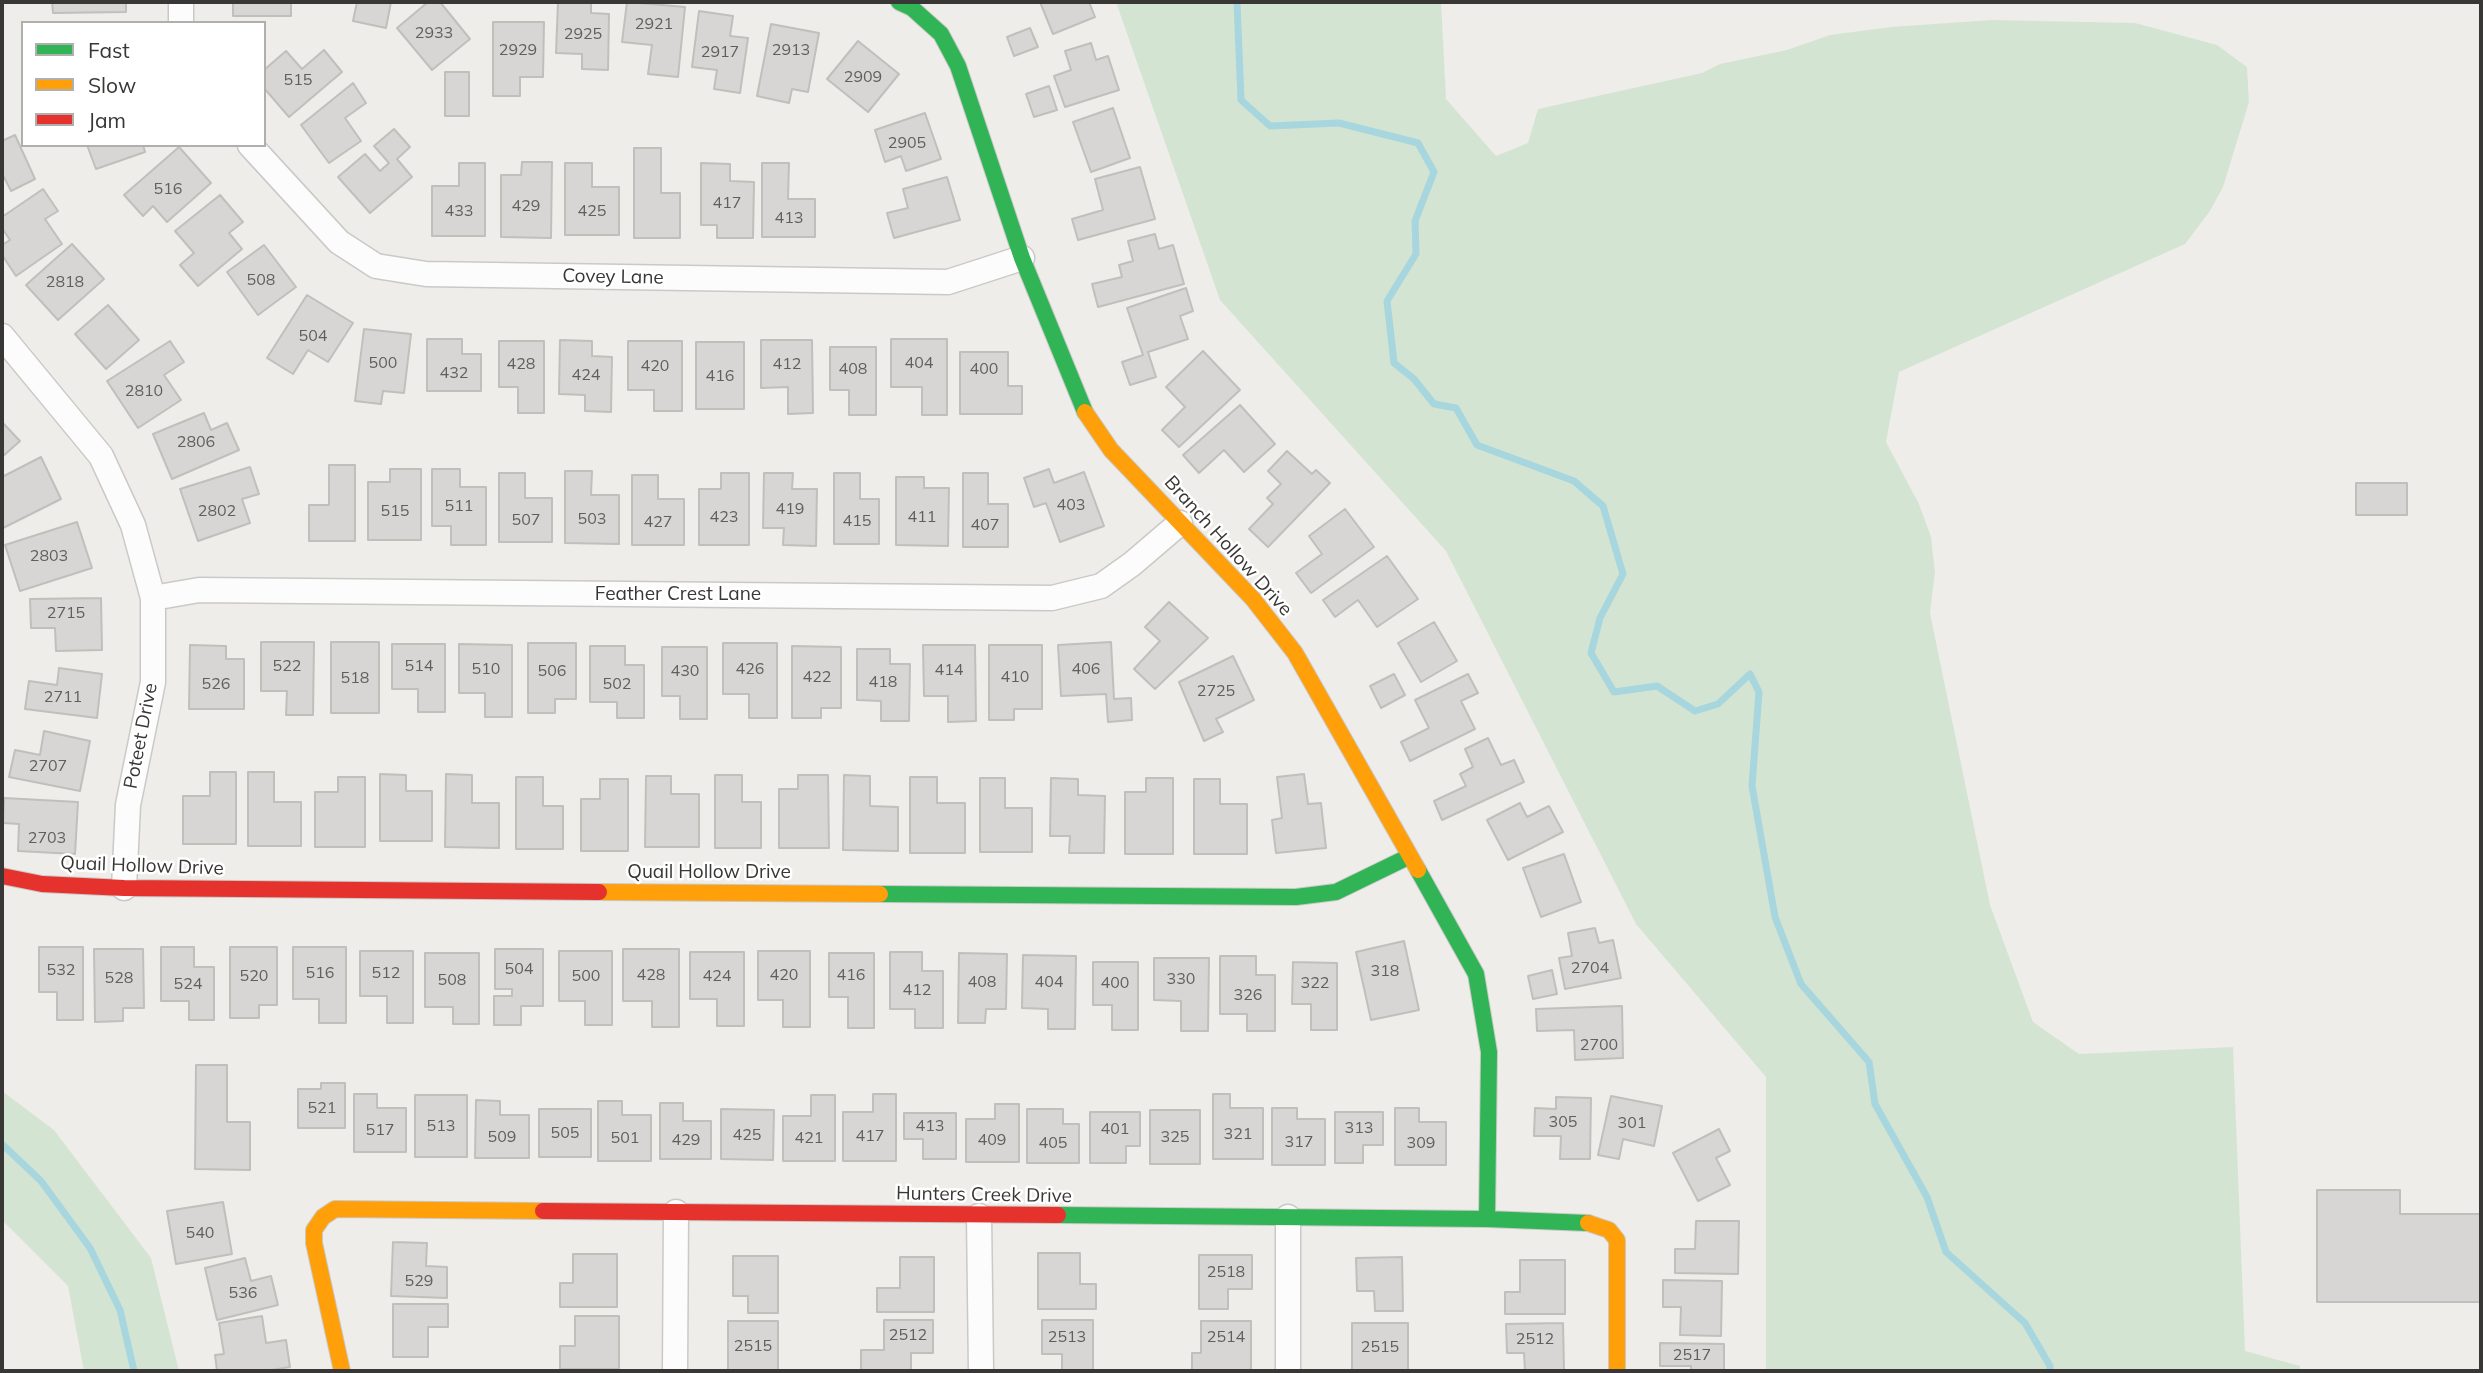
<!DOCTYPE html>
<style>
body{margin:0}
#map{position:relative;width:2483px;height:1373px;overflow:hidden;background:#eeedea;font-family:Mulish,sans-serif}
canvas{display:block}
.frame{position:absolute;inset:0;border:4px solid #383735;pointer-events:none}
.legend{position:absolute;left:21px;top:21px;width:245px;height:126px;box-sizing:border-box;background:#fff;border:2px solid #afafae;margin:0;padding:9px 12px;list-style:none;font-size:21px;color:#383735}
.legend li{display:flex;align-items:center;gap:14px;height:35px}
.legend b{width:35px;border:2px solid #afafae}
</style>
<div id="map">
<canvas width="2483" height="1373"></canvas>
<div class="frame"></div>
<ul class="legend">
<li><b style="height:9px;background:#30b455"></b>Fast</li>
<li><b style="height:9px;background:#ff9f0a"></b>Slow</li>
<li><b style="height:9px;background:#e5322d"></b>Jam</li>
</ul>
</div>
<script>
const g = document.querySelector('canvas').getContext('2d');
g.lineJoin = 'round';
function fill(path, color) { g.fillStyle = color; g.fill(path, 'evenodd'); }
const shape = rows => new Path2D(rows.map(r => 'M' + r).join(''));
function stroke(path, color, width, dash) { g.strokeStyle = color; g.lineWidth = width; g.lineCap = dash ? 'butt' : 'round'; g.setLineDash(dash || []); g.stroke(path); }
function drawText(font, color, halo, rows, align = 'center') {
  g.font = font + ' Mulish,sans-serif'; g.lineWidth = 5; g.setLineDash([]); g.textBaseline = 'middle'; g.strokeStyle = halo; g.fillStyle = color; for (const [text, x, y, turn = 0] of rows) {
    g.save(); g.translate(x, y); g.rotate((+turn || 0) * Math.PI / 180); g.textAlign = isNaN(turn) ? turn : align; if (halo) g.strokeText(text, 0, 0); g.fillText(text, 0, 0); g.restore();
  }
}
fill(shape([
 [1116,2,1441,2,1446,99,1496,156,1528,143,1538,109,1702,73,1720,64,1787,50,1830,35,1891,27,1992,20,2135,23,2217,45,2247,67,2249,102,2223,187,2210,211,2185,244,1899,372,1886,442,1919,504,1931,537,1935,572,1930,613,1990,905,2033,1022,2079,1054,2233,1047,2245,1351,2300,1366,2300,1371,1766,1371,1766,1077,1636,924,1446,551,1220,300],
 [2,1091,54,1130,151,1258,179,1371,84,1371,68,1286,2,1220]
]), '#d4e4d2');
stroke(shape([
 [1237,2,1241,100,1270,126,1339,123,1418,143,1434,172,1415,221,1416,254,1387,301,1394,363,1414,379,1434,404,1456,408,1477,445,1574,481,1603,506,1623,574,1600,618,1591,653,1614,692,1657,686,1695,711,1718,704,1750,674,1759,692,1752,786,1775,917,1801,984,1869,1062,1875,1104,1927,1197,1946,1252,2025,1323,2050,1366,2050,1371],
 [2,1144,41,1181,90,1248,120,1310,134,1371]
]), '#a7d6de', 7);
const building = shape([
 [52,2,126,2,126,12,53,13,52,2],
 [233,2,291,2,291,16,233,16,233,2],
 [357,2,391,2,386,28,353,21,357,2],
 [428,2,440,2,470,39,432,70,397,28,428,2],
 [558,2,591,2,591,13,609,14,608,70,582,69,582,54,556,53,558,2],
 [627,2,685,7,678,77,648,74,652,45,622,42,627,2],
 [1040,2,1089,2,1095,17,1053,34,1040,2],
 [699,11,733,16,730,36,748,38,740,93,714,89,717,70,692,67,699,11],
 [493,22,544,22,543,77,520,77,520,96,493,96,493,22],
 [771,24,819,33,808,92,792,89,789,103,757,96,771,24],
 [1030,28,1038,47,1014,56,1007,37,1030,28],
 [858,41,899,74,868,112,827,79,858,41],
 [1091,43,1096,60,1108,56,1119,90,1065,107,1054,76,1071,70,1065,51,1091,43],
 [324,50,342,72,289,117,264,88,264,70,286,51,302,69,324,50],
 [445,72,469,72,469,116,445,116,445,72],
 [353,83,366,103,345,118,361,141,329,163,301,125,353,83],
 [1049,86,1057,110,1034,117,1026,94,1049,86],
 [1113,108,1130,158,1091,172,1073,122,1113,108],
 [925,113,941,159,906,171,901,156,885,162,875,130,925,113],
 [394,129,410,147,397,159,412,177,370,213,338,177,365,154,380,171,389,163,374,146,394,129],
 [15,135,35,179,11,191,2,173,2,141,15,135],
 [87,145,143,145,145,152,96,169,87,145],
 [179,147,211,183,167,222,153,206,143,216,124,195,179,147],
 [634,148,661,148,661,193,680,193,680,238,634,238,634,148],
 [522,162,552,162,551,238,501,237,501,175,521,175,522,162],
 [459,163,485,163,485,236,432,236,432,186,459,186,459,163],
 [565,163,592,163,592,187,619,187,619,235,565,235,565,163],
 [701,163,730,164,730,181,754,182,753,238,717,238,717,225,701,225,701,163],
 [762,163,789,163,788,199,815,199,815,237,762,237,762,163],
 [1140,167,1155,219,1078,240,1072,219,1103,210,1095,179,1140,167],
 [947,177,960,220,894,238,887,213,908,208,903,189,947,177],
 [43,189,58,211,45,219,62,244,16,276,2,255,2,245,10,240,2,228,2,217,43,189],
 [220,195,243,222,229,233,242,249,198,286,180,265,194,253,175,231,220,195],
 [1155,234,1159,249,1173,245,1184,284,1098,307,1092,284,1122,277,1119,265,1133,261,1128,241,1155,234],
 [72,244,104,279,58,320,26,285,72,244],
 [264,245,296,287,258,315,227,272,264,245],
 [1186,288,1193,311,1180,316,1188,339,1148,352,1156,377,1130,385,1122,362,1143,355,1127,308,1186,288],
 [307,295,353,323,328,362,308,350,293,374,267,358,307,295],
 [108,305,139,340,106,369,75,334,108,305],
 [364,329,411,334,404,393,383,391,381,404,355,401,364,329],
 [427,339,462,339,462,354,481,354,481,391,427,391,427,339],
 [891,339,947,339,947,415,922,415,922,387,891,387,891,339],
 [560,340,592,341,592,356,612,357,611,412,585,411,585,395,559,394,560,340],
 [761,340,812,340,813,413,788,414,788,387,761,388,761,340],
 [170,341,184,362,164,375,181,400,138,428,107,381,170,341],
 [499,341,544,341,544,413,518,413,518,387,499,387,499,341],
 [628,341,682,341,682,411,654,411,654,390,628,390,628,341],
 [696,342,744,342,744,409,696,409,696,342],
 [830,347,876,347,876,415,849,415,849,390,830,390,830,347],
 [1203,351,1240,390,1179,447,1162,430,1185,407,1166,387,1203,351],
 [960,352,1008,352,1008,386,1022,386,1022,414,960,414,960,352],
 [1240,405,1275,444,1244,472,1224,450,1199,473,1183,455,1240,405],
 [204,413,211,430,227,423,239,450,172,479,153,434,204,413],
 [2,422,20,441,2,457,2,422],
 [1287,451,1312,474,1316,470,1330,483,1268,547,1249,529,1273,504,1267,498,1281,484,1268,471,1287,451],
 [41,457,61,499,3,528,2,477,41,457],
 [329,465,355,465,355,541,309,541,309,505,329,505,329,465],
 [250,467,259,494,242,499,250,523,198,541,180,489,250,467],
 [390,469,421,469,421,540,368,540,368,482,390,482,390,469],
 [432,469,460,469,460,487,486,487,486,545,451,545,451,526,432,526,432,469],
 [1049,469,1054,483,1084,472,1104,526,1060,542,1046,503,1034,507,1024,478,1049,469],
 [565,471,592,471,591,495,619,495,619,544,565,543,565,471],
 [499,473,525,473,525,498,552,498,552,542,499,542,499,473],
 [721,473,749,473,749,545,699,545,699,489,721,489,721,473],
 [764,473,793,473,792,489,817,489,816,546,783,545,784,528,763,528,764,473],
 [834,473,860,473,860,499,879,499,879,544,834,544,834,473],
 [963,473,988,473,988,504,1008,504,1008,547,963,547,963,473],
 [632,475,658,475,658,499,684,499,684,545,632,545,632,475],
 [896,477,924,477,924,488,949,488,948,546,896,545,896,477],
 [2356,483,2407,483,2407,515,2356,515,2356,483],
 [1345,509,1374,547,1311,593,1296,573,1322,554,1309,536,1345,509],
 [77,522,92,568,20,591,5,545,77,522],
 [1387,556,1418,599,1377,627,1358,600,1335,617,1323,600,1387,556],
 [101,598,102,650,56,651,55,628,31,628,30,599,101,598],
 [1169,602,1208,638,1155,689,1134,669,1160,641,1145,627,1169,602],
 [1434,622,1457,661,1421,682,1398,643,1434,622],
 [261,642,314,642,313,715,286,715,287,691,261,691,261,642],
 [331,642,379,642,379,713,331,713,331,642],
 [1111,642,1114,699,1131,698,1132,720,1108,722,1106,694,1061,696,1058,645,1111,642],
 [528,643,576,643,576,699,555,699,555,713,528,713,528,643],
 [723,643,777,643,777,718,749,718,749,694,723,694,723,643],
 [392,644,445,644,445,712,418,712,418,689,392,689,392,644],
 [459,644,512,645,512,717,485,717,485,693,459,693,459,644],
 [190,645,226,646,226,659,244,659,244,709,189,709,190,645],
 [923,645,975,645,976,721,948,722,948,696,924,696,923,645],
 [989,645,1042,645,1042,709,1014,709,1014,720,989,720,989,645],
 [590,646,625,646,625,665,644,665,644,718,617,718,617,702,590,702,590,646],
 [792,646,841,647,841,708,821,708,821,718,792,718,792,646],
 [662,647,707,647,707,719,680,719,680,696,662,696,662,647],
 [857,649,890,649,890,664,910,664,909,721,881,721,881,701,857,700,857,649],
 [1233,656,1254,700,1216,719,1223,732,1204,741,1179,682,1233,656],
 [59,668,102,674,97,718,25,709,29,681,57,685,59,668],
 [1394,674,1405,695,1381,708,1370,686,1394,674],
 [1468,674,1478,693,1461,701,1475,729,1410,761,1401,742,1429,728,1415,700,1468,674],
 [44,731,90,741,80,791,9,777,15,750,40,755,44,731],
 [1488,738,1501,765,1514,760,1524,782,1442,820,1434,801,1466,786,1460,774,1473,767,1465,749,1488,738],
 [210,772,236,772,236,844,183,844,183,796,210,796,210,772],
 [248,772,274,772,274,802,301,802,301,846,248,846,248,772],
 [380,774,406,775,406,791,432,791,432,841,380,841,380,774],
 [446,774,472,775,472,803,499,803,499,848,445,847,446,774],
 [1304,774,1308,804,1321,803,1326,848,1276,853,1272,820,1282,818,1277,777,1304,774],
 [715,775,742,775,742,802,761,802,761,848,715,848,715,775],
 [798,775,828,775,829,848,779,848,779,789,798,789,798,775],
 [844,775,870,776,870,806,898,807,898,851,843,850,844,775],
 [646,776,671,776,671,794,699,794,699,847,645,847,646,776],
 [338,777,365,777,365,847,315,847,315,792,338,792,338,777],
 [516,777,543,777,543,806,563,806,563,849,516,849,516,777],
 [910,777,937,777,937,803,965,803,965,853,910,853,910,777],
 [980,778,1005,778,1005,808,1032,808,1032,852,980,852,980,778],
 [1051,778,1078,779,1078,795,1105,796,1104,853,1069,853,1070,836,1050,836,1051,778],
 [1146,778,1173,778,1173,854,1125,854,1125,792,1146,792,1146,778],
 [600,779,628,779,628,851,581,851,581,799,600,799,600,779],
 [1194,779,1220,779,1220,804,1247,804,1247,854,1194,854,1194,779],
 [4,798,78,802,75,854,18,851,19,824,3,823,4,798],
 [1520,803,1527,817,1549,806,1563,832,1508,860,1487,820,1520,803],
 [1564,854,1581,902,1541,917,1523,868,1564,854],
 [1595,928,1599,943,1613,940,1621,978,1565,989,1559,958,1572,956,1568,933,1595,928],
 [1404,941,1419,1010,1371,1020,1356,952,1404,941],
 [39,947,83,947,83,1020,57,1020,57,992,39,992,39,947],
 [161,947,194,947,194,967,214,967,214,1020,189,1020,189,1001,161,1001,161,947],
 [230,947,277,947,277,1005,259,1005,259,1018,230,1018,230,947],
 [293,947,346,947,346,1023,319,1023,319,999,293,999,293,947],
 [94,949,143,949,144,1008,123,1008,123,1021,95,1022,94,949],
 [495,949,543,949,543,1006,521,1006,521,1025,494,1025,494,996,512,996,512,989,495,989,495,949],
 [623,949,679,949,679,1027,652,1027,652,1001,623,1001,623,949],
 [360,951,413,951,413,1023,387,1023,387,996,360,996,360,951],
 [559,951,612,951,612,1025,585,1025,585,1001,559,1001,559,951],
 [758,951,810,951,810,1027,783,1027,783,1000,758,1000,758,951],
 [690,952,744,952,744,1026,717,1026,717,999,690,999,690,952],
 [890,952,922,952,922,971,943,971,943,1028,915,1028,915,1009,890,1009,890,952],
 [425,953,479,953,479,1024,453,1024,453,1007,425,1007,425,953],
 [829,953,874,953,874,1028,848,1028,848,997,829,997,829,953],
 [959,953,1007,954,1006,1009,986,1009,985,1023,958,1023,959,953],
 [1023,955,1076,956,1075,1029,1048,1029,1048,1009,1022,1008,1023,955],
 [1220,956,1256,956,1256,975,1275,975,1275,1031,1247,1031,1247,1014,1220,1014,1220,956],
 [1154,958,1209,958,1208,1031,1181,1031,1181,1001,1154,1000,1154,958],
 [1093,962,1138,962,1138,1030,1112,1030,1112,1005,1093,1005,1093,962],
 [1293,962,1337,963,1337,1030,1311,1030,1311,1004,1292,1004,1293,962],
 [1552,970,1557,994,1533,999,1528,976,1552,970],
 [1622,1006,1623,1058,1575,1060,1574,1030,1537,1031,1536,1009,1622,1006],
 [196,1065,227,1065,227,1122,250,1122,250,1170,195,1169,196,1065],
 [321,1083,345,1083,345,1128,298,1128,298,1089,321,1089,321,1083],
 [354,1094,377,1094,377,1108,406,1108,406,1152,354,1152,354,1094],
 [873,1094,896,1094,896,1161,843,1161,843,1112,873,1112,873,1094],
 [1213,1094,1230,1094,1230,1108,1263,1108,1263,1159,1213,1159,1213,1094],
 [415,1095,467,1095,467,1157,415,1157,415,1095],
 [811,1095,835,1095,835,1161,783,1161,783,1116,811,1116,811,1095],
 [1611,1096,1662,1106,1654,1146,1623,1139,1619,1159,1598,1155,1611,1096],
 [1556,1097,1591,1098,1590,1159,1560,1159,1561,1136,1534,1136,1535,1108,1556,1109,1556,1097],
 [476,1100,500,1101,500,1115,529,1115,529,1158,475,1158,476,1100],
 [598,1101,622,1101,622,1115,651,1115,651,1161,598,1161,598,1101],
 [660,1103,683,1103,683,1121,711,1121,711,1159,660,1159,660,1103],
 [995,1104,1019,1104,1019,1162,966,1162,966,1119,995,1119,995,1104],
 [1272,1108,1297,1108,1297,1119,1325,1119,1325,1165,1272,1165,1272,1108],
 [1395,1108,1419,1108,1419,1122,1446,1122,1446,1165,1395,1165,1395,1108],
 [539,1109,591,1109,591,1157,539,1157,539,1109],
 [721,1109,774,1110,773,1160,721,1159,721,1109],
 [1027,1109,1063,1109,1063,1124,1079,1124,1079,1163,1027,1163,1027,1109],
 [1150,1110,1200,1110,1200,1164,1150,1164,1150,1110],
 [1090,1112,1140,1112,1140,1146,1126,1146,1126,1163,1090,1163,1090,1112],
 [1335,1112,1383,1112,1383,1145,1363,1145,1363,1163,1335,1163,1335,1112],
 [904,1113,956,1113,956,1159,923,1159,923,1139,904,1139,904,1113],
 [1719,1129,1730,1151,1716,1158,1730,1185,1698,1201,1673,1153,1719,1129],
 [2317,1190,2400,1190,2400,1214,2481,1214,2481,1302,2317,1302,2317,1190],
 [223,1202,232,1254,176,1264,167,1211,223,1202],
 [1696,1221,1739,1221,1738,1274,1675,1273,1675,1249,1695,1249,1696,1221],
 [393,1242,427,1243,426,1266,447,1267,447,1298,391,1296,393,1242],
 [1038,1253,1080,1253,1080,1284,1096,1284,1096,1309,1038,1309,1038,1253],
 [573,1254,617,1254,617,1307,560,1307,560,1283,573,1283,573,1254],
 [1199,1255,1252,1255,1252,1289,1228,1289,1228,1309,1199,1309,1199,1255],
 [733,1256,778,1256,778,1313,748,1313,748,1296,733,1296,733,1256],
 [900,1257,934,1257,934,1312,877,1312,877,1288,900,1288,900,1257],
 [1402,1257,1403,1311,1375,1311,1374,1291,1357,1291,1356,1258,1402,1257],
 [245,1258,251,1281,271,1276,278,1305,217,1320,205,1268,245,1258],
 [1520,1260,1565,1260,1565,1314,1505,1314,1505,1292,1520,1292,1520,1260],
 [1663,1280,1722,1281,1721,1336,1680,1335,1681,1307,1663,1307,1663,1280],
 [393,1304,448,1304,448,1327,428,1327,428,1357,393,1357,393,1304],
 [262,1316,266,1343,286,1340,290,1367,265,1371,217,1371,215,1355,224,1354,219,1323,262,1316],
 [575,1316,619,1316,619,1369,560,1369,560,1346,575,1346,575,1316],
 [884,1320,933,1320,933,1353,911,1353,911,1371,861,1371,861,1350,884,1350,884,1320],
 [1042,1320,1093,1320,1093,1371,1062,1371,1062,1354,1042,1354,1042,1320],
 [728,1321,778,1321,778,1370,728,1370,728,1321],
 [1201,1321,1251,1321,1251,1371,1192,1371,1192,1353,1201,1353,1201,1321],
 [1352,1323,1408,1323,1408,1371,1352,1371,1352,1323],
 [1563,1323,1564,1371,1525,1371,1524,1353,1507,1353,1506,1324,1563,1323],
 [1660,1343,1724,1344,1724,1371,1691,1371,1691,1366,1660,1366,1660,1343]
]);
fill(building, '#d7d6d4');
stroke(building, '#c0bfbc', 2);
const street = shape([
 [181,2,181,23],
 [250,145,339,242,376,266,426,274,948,282,1022,258],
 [2,336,101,456,133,525,153,598,153,682,128,805,124,888],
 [153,598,199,590,1052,598,1101,586,1132,564,1180,523],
 [979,1216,981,1371],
 [1288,1217,1288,1371],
 [675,1371,676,1212]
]);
const fast = shape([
 [899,2,912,8,941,34,958,66,1022,258,1085,412],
 [1418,870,1476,974,1489,1052,1487,1219],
 [880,894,1296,897,1336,892,1408,857],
 [1058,1215,1487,1219,1588,1223]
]);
const slow = shape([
 [1085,412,1111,450,1253,599,1295,653,1418,870],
 [599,892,880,894],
 [1588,1223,1609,1230,1617,1240,1617,1371],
 [342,1371,314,1243,314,1230,323,1217,335,1209,543,1211]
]);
const jam = shape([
 [2,876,42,884,124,888,599,892],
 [543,1211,1058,1215]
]);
stroke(street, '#cac9c7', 27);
stroke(fast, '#cac9c7', 18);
stroke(slow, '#cac9c7', 18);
stroke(jam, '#cac9c7', 18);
stroke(street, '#fcfcfc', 24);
stroke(fast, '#30b455', 16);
stroke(slow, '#ff9f0a', 16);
stroke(jam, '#e5322d', 16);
drawText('16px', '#605f5d', null, [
 ["2921",654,24],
 ["2933",434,33],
 ["2925",583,34],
 ["2929",518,50],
 ["2913",791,50],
 ["2917",720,52],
 ["2909",863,77],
 ["515",298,80],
 ["2905",907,143],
 ["516",168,189],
 ["417",727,203],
 ["429",526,206],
 ["433",459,211],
 ["425",592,211],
 ["413",789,218],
 ["508",261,280],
 ["2818",65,282],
 ["504",313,336],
 ["500",383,363],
 ["404",919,363],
 ["428",521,364],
 ["412",787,364],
 ["420",655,366],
 ["408",853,369],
 ["400",984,369],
 ["432",454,373],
 ["424",586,375],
 ["416",720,376],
 ["2810",144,391],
 ["2806",196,442],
 ["403",1071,505],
 ["511",459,506],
 ["419",790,509],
 ["2802",217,511],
 ["515",395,511],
 ["423",724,517],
 ["411",922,517],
 ["503",592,519],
 ["507",526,520],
 ["415",857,521],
 ["427",658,522],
 ["407",985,525],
 ["2803",49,556],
 ["2715",66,613],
 ["522",287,666],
 ["514",419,666],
 ["510",486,669],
 ["426",750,669],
 ["406",1086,669],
 ["414",949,670],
 ["506",552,671],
 ["430",685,671],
 ["422",817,677],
 ["410",1015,677],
 ["518",355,678],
 ["418",883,682],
 ["526",216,684],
 ["502",617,684],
 ["2725",1216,691],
 ["2711",63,697],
 ["2707",48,766],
 ["2703",47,838],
 ["2704",1590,968],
 ["504",519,969],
 ["532",61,970],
 ["318",1385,971],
 ["516",320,973],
 ["512",386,973],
 ["428",651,975],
 ["420",784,975],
 ["416",851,975],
 ["520",254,976],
 ["500",586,976],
 ["424",717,976],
 ["528",119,978],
 ["330",1181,979],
 ["508",452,980],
 ["408",982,982],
 ["404",1049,982],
 ["400",1115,983],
 ["322",1315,983],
 ["524",188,984],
 ["412",917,990],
 ["326",1248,995],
 ["2700",1599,1045],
 ["521",322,1108],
 ["305",1563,1122],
 ["301",1632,1123],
 ["513",441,1126],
 ["413",930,1126],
 ["313",1359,1128],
 ["401",1115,1129],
 ["517",380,1130],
 ["505",565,1133],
 ["321",1238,1134],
 ["425",747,1135],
 ["417",870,1136],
 ["509",502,1137],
 ["325",1175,1137],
 ["501",625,1138],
 ["421",809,1138],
 ["429",686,1140],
 ["409",992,1140],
 ["317",1299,1142],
 ["405",1053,1143],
 ["309",1421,1143],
 ["540",200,1233],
 ["2518",1226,1272],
 ["529",419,1281],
 ["536",243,1293],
 ["2512",908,1335],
 ["2513",1067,1337],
 ["2514",1226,1337],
 ["2512",1535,1339],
 ["2515",753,1346],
 ["2515",1380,1347],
 ["2517",1692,1355]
]);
drawText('19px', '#383735', '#fff', [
 ["Covey Lane",613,277,1],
 ["Branch Hollow Drive",1228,546,48],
 ["Feather Crest Lane",678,594],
 ["Poteet Drive",141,736,-79],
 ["Quail Hollow Drive",142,866,2],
 ["Quail Hollow Drive",709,872],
 ["Hunters Creek Drive",984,1195,1]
]);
</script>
